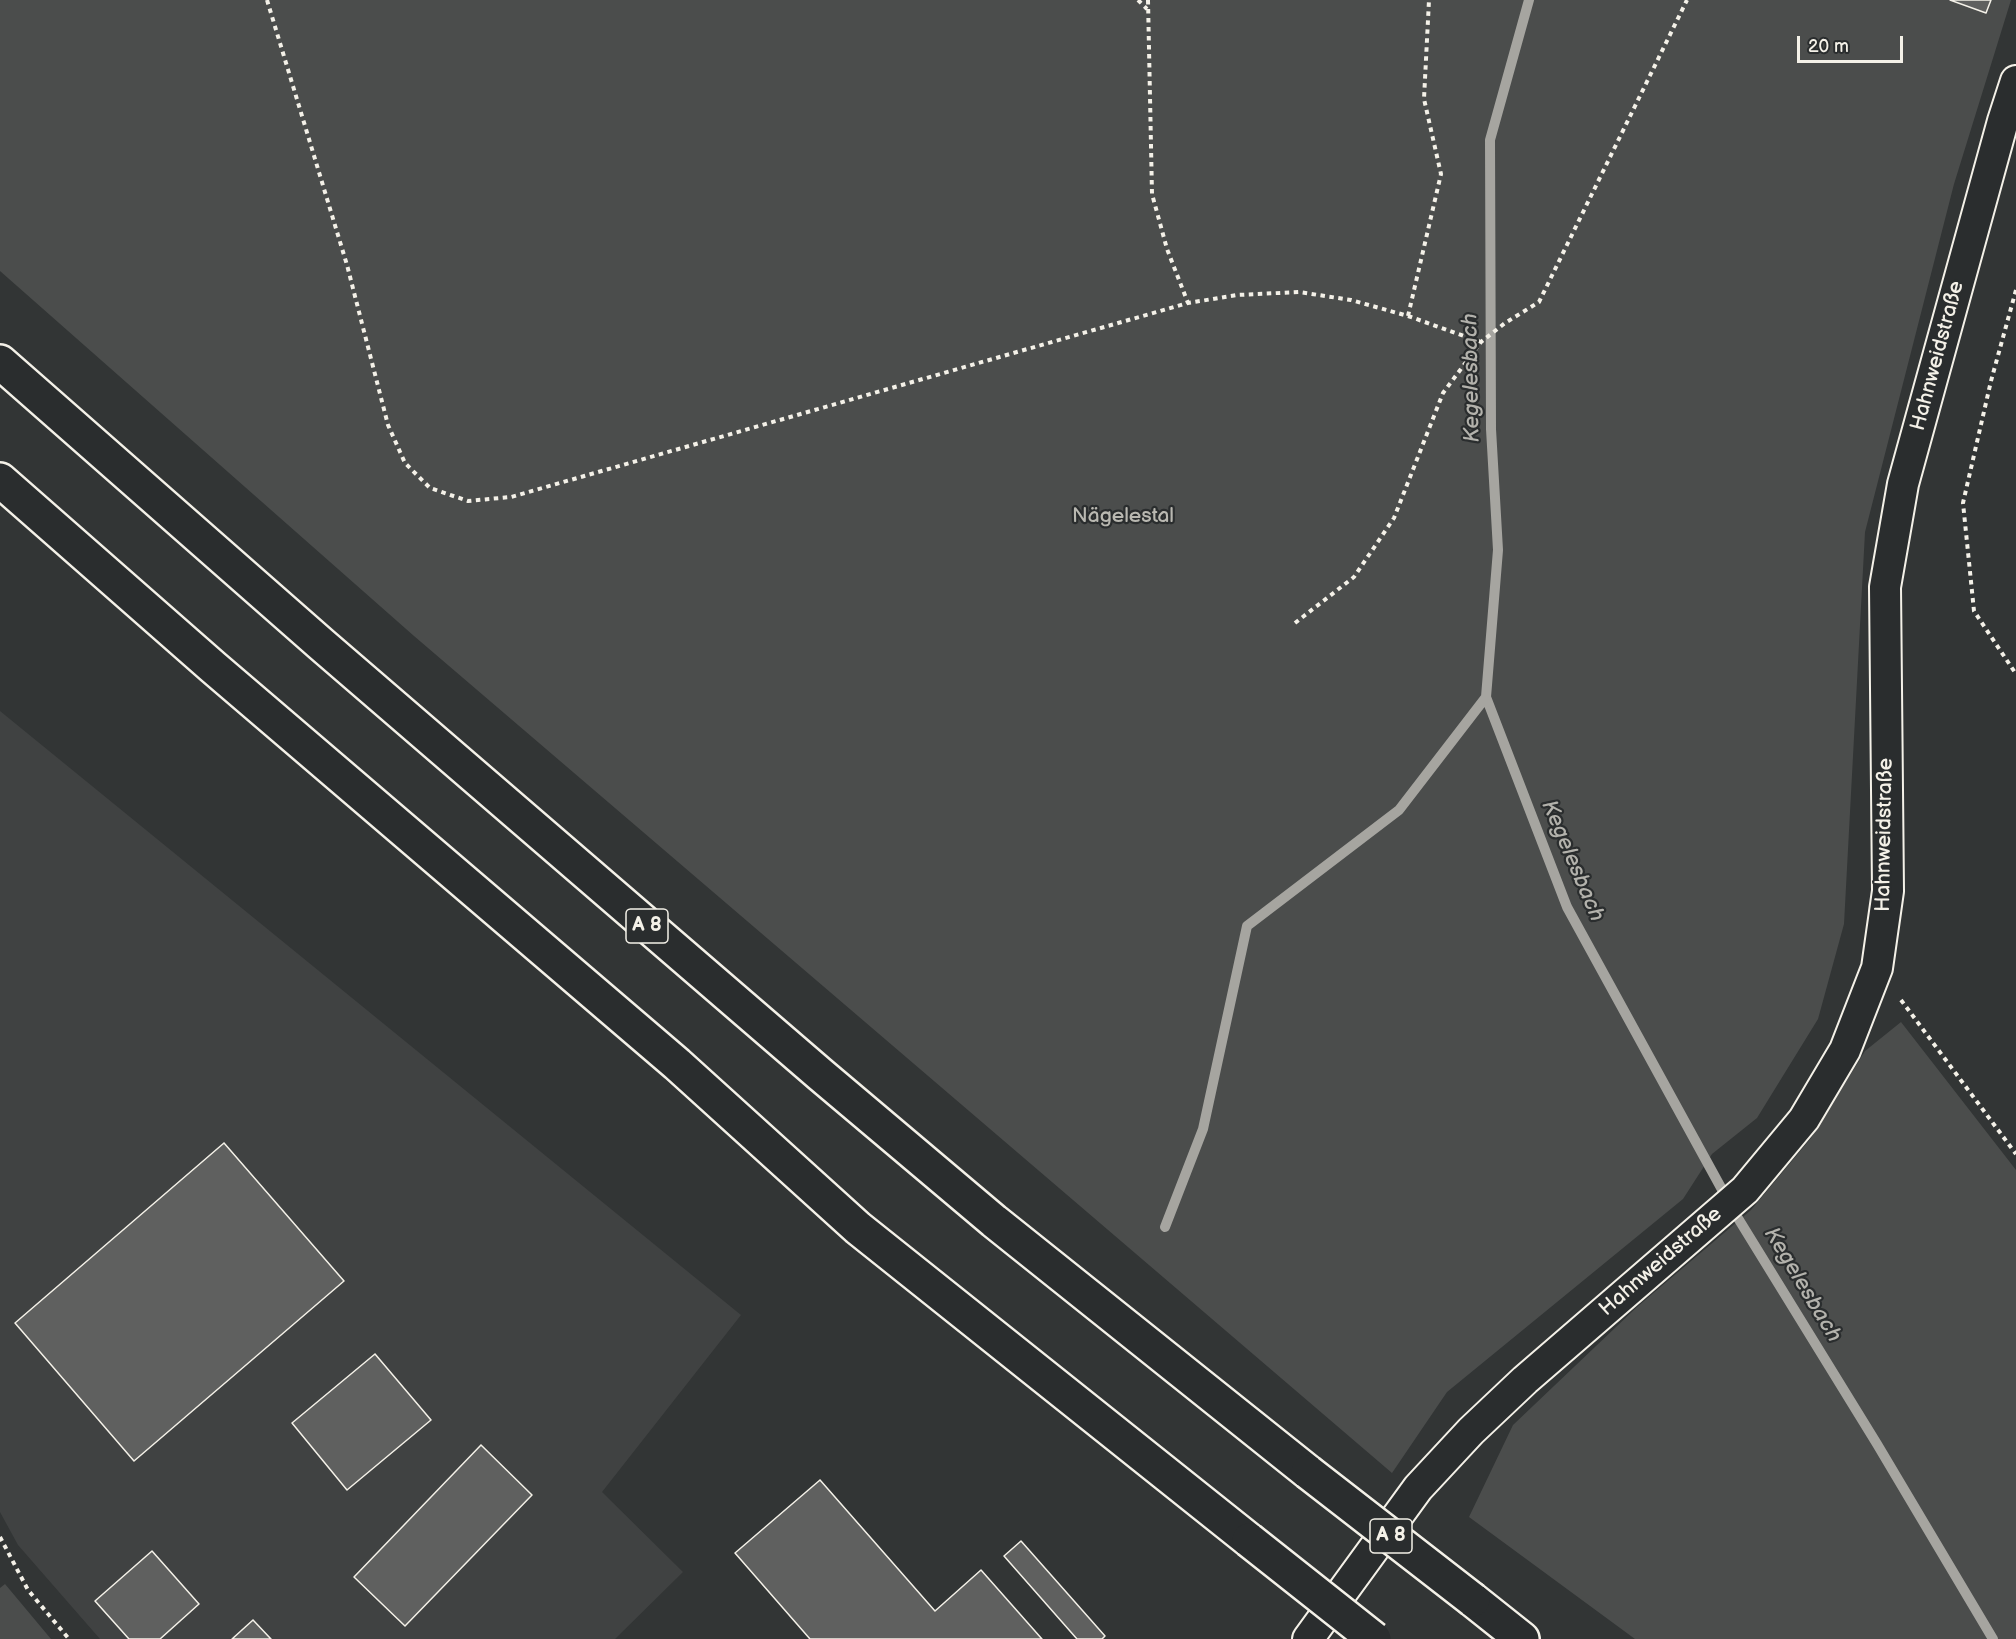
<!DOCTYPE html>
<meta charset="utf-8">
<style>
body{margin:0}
#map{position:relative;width:2016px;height:1639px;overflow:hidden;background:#323535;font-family:"Balsamiq Sans",sans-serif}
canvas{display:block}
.scale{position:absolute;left:1797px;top:36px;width:106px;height:27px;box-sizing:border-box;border:3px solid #f4f1e8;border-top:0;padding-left:8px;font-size:18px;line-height:21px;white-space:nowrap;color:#f4f1e8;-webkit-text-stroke:4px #2a2d2e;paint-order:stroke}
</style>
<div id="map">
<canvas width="2016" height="1639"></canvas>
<div class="scale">20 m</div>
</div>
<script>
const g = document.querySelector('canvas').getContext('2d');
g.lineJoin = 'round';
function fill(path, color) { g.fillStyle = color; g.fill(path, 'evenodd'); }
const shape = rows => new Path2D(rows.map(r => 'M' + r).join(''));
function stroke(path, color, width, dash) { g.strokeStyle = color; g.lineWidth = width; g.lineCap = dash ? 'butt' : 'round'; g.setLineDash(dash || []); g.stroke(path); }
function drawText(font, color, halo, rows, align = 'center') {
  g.font = font + ' "Balsamiq Sans",sans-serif'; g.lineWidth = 4.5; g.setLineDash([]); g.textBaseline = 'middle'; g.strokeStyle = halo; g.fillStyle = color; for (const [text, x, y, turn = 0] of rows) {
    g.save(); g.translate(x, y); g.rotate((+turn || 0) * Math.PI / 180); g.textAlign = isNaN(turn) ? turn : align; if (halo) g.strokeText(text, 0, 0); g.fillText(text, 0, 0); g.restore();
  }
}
fill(shape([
 [0,711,741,1315,602,1492,683,1572,615,1639,100,1639,18,1545,0,1512]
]), '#404242');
fill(shape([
 [0,0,2011,0,1954,184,1865,532,1844,924,1818,1019,1757,1118,1712,1154,1683,1199,1447,1392,1392,1473,414,636,0,271],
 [1901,1022,2016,1170,2016,1639,1635,1639,1469,1517,1513,1425,1637,1307,1751,1210,1811,1138,1865,1051],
 [5,1584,51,1639,0,1639,0,1588]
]), '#4b4d4c');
stroke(shape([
 [1529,0,1490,140,1491,429,1498,550,1486,697,1567,907,1736,1215,1877,1444,1993,1639],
 [1165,1227,1203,1129,1247,926,1399,810,1486,697]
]), '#a6a5a0', 10);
const building = shape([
 [1950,0,1991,0,1986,13,1950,0],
 [224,1143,344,1281,134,1461,15,1323,224,1143],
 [375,1354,431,1420,347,1490,292,1423,375,1354],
 [481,1445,532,1495,405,1626,354,1577,481,1445],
 [820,1480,935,1611,981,1570,1042,1639,810,1639,735,1553,820,1480],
 [1021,1541,1105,1636,1102,1639,1077,1639,1004,1556,1021,1541],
 [152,1551,199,1604,160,1639,129,1639,95,1601,152,1551],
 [253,1620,271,1639,232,1639,253,1620]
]);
fill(building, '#5f605f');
stroke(building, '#f4f1e8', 1.5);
const street = shape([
 [1308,1639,1418,1488,1471,1431,1525,1380,1745,1190,1804,1119,1845,1050,1877,968,1888,891,1885,587,1903,484,2003,121,2016,81]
]);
const highway = shape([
 [0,362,321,644,821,1075,994,1221,1308,1472],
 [0,480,213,667,677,1064,858,1228,1249,1540],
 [1473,1600,1522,1639]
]);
stroke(street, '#f4f1e8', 34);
stroke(highway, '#f4f1e8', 38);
stroke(shape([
 [267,0,347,265,388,425,405,463,430,488,468,501,511,497,1188,303,1237,295,1299,292,1351,300,1408,316,1481,342],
 [1138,0,1147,9],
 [1148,0,1152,194,1167,249,1188,303],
 [2016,290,1991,381,1963,503,1974,611,2016,674],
 [1408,316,1441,174,1424,99,1429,0],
 [1295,623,1354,577,1394,518,1443,393,1481,342,1505,323,1539,302,1687,0],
 [1901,1000,2016,1154],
 [0,1537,28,1590,69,1639]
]), '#f4f1e8', 4, [4.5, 4.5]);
stroke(street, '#2a2d2e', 30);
stroke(highway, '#2a2d2e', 33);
const highwayBridge = shape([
 [1308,1472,1473,1600],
 [1249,1540,1374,1639]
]);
stroke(highwayBridge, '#f4f1e8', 38, []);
stroke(highwayBridge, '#2a2d2e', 33);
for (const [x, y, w] of [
 [647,926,42],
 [1391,1536,42]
]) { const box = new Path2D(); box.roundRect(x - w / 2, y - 17, w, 34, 4.5); g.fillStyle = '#2a2d2e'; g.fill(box); stroke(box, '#f4f1e8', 1.5); }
drawText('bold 20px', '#f4f1e8', null, [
 ["A 8",647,926],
 ["A 8",1391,1536]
]);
drawText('21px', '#f4f1e8', '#2a2d2e', [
 ["Hahnweidstraße",1938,356,-75],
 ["Hahnweidstraße",1885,835,-89],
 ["Hahnweidstraße",1661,1262,-41]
]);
drawText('21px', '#b9b8b1', '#2a2d2e', [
 ["Nägelestal",1123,517]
]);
drawText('italic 22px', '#b3b2ac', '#2a2d2e', [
 ["Kegelesbach",1472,378,-91],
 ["Kegelesbach",1572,861,67],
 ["Kegelesbach",1802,1285,59]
]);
</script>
